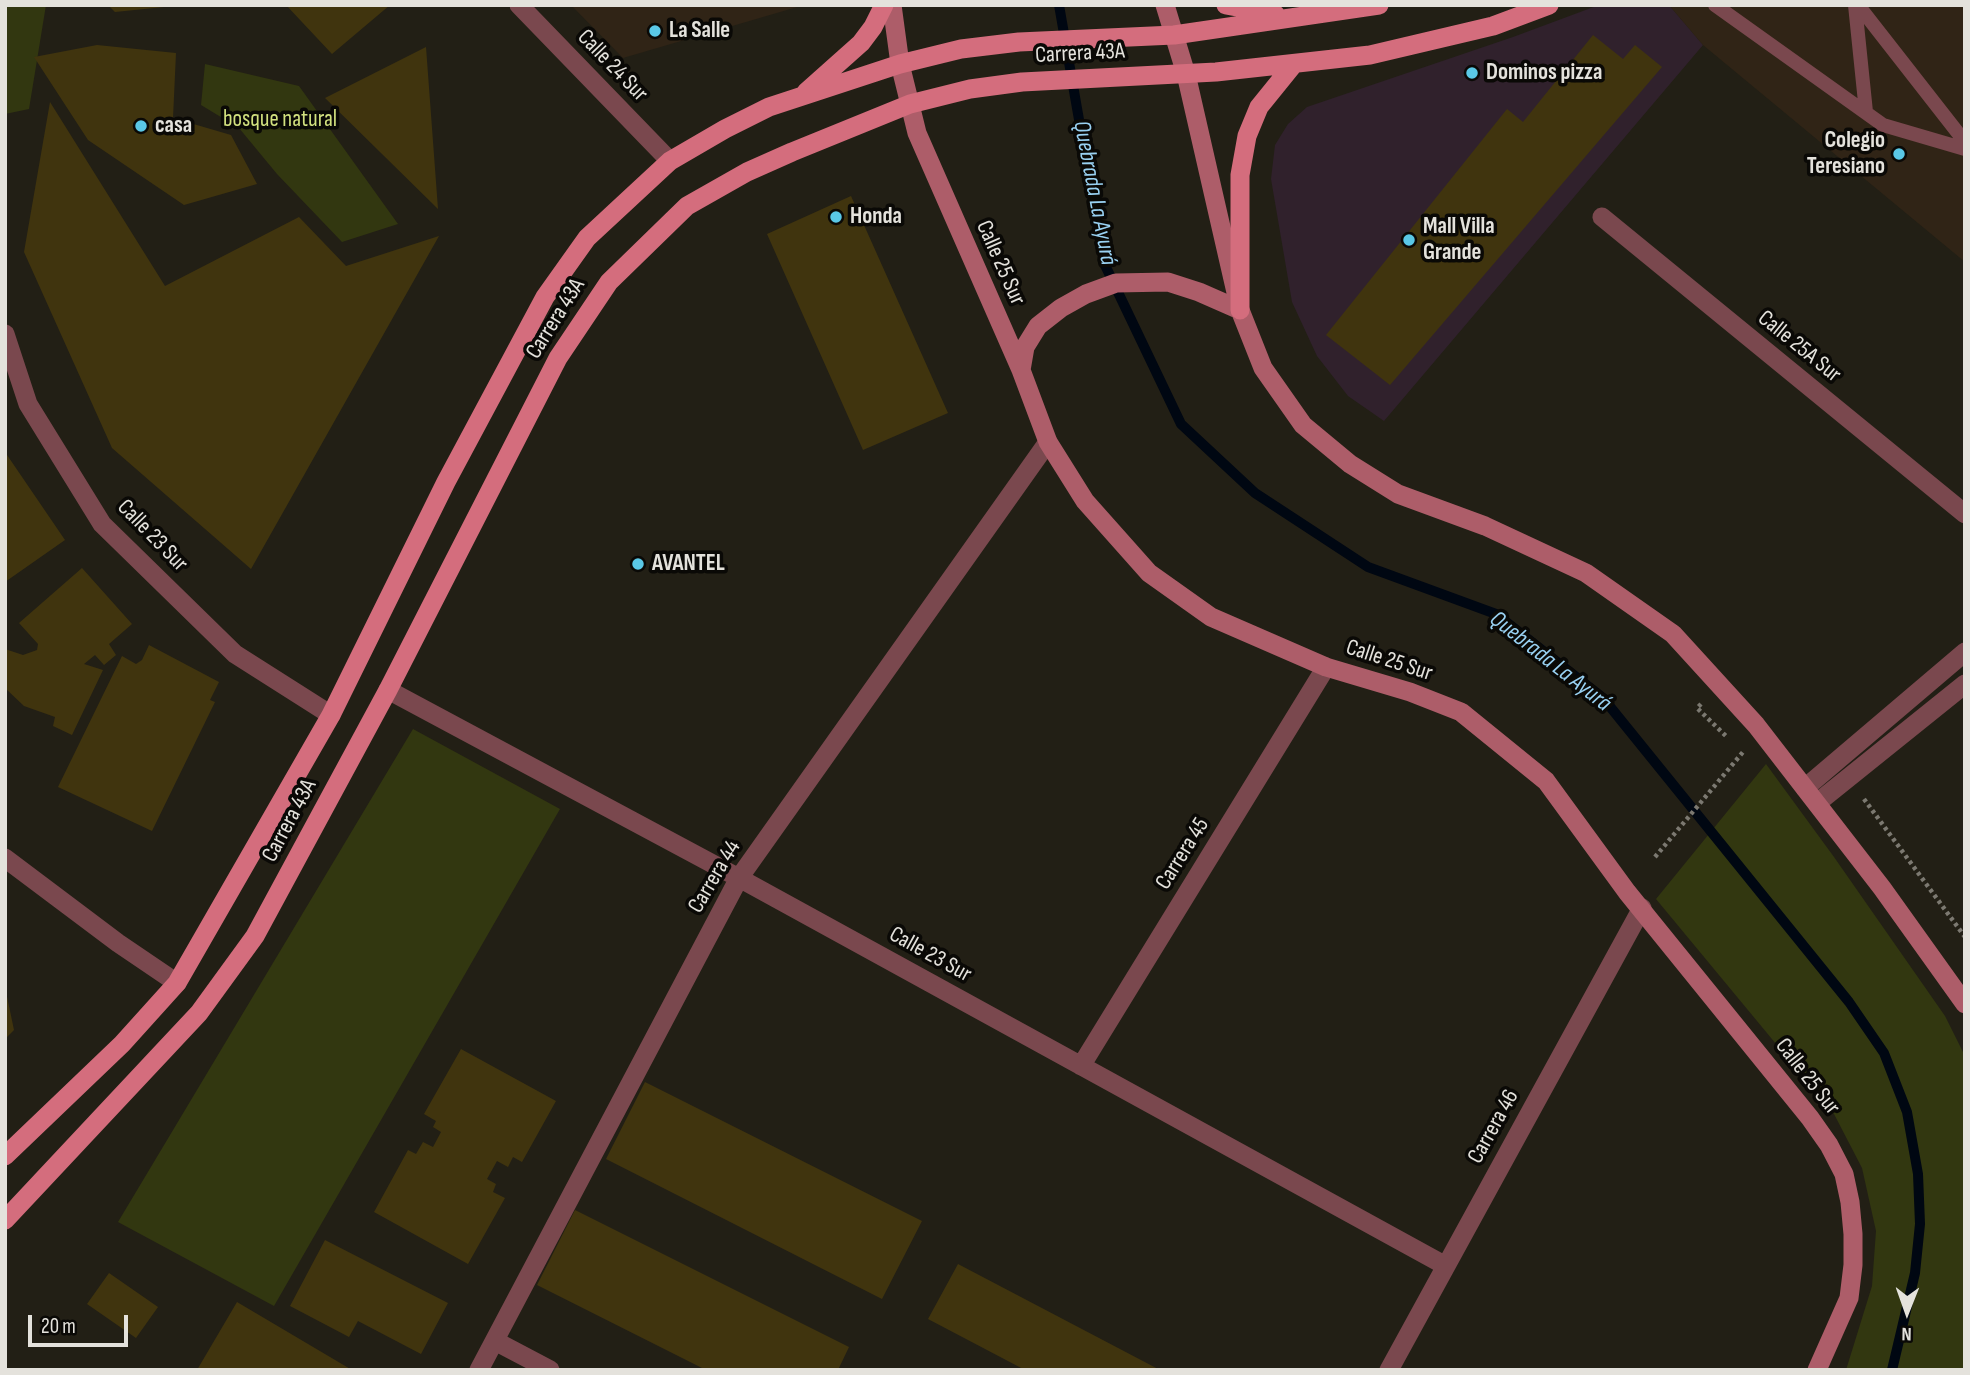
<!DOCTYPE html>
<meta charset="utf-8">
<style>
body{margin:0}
#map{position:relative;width:1970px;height:1375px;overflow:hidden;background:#221f15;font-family:"Sofia Sans Condensed",sans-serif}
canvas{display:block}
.frame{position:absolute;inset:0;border:7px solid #e4e2dc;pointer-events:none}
.north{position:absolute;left:1872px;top:1277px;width:70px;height:70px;-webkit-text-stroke:5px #0a0906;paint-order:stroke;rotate:181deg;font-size:19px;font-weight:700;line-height:28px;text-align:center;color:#e4e2dc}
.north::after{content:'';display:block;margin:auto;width:24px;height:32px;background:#e4e2dc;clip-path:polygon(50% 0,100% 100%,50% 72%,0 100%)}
.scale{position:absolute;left:28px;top:1315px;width:100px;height:32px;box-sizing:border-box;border:4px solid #e4e2dc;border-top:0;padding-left:9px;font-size:21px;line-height:24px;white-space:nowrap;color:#e4e2dc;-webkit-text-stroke:5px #0a0906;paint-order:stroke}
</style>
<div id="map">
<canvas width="1970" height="1375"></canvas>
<div class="frame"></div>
<div class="north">N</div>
<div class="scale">20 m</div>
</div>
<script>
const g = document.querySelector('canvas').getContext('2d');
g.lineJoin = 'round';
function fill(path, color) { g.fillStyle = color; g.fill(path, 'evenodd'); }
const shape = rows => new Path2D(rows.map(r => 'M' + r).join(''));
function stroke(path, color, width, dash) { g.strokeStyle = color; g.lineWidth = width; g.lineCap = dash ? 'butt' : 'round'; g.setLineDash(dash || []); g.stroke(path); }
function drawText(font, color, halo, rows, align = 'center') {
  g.font = font + ' "Sofia Sans Condensed",sans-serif'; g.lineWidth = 7; g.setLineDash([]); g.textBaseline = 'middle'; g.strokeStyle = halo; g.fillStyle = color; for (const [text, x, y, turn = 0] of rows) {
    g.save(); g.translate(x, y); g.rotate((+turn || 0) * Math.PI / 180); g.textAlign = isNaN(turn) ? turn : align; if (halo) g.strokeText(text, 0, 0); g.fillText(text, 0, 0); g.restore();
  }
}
fill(shape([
 [1599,5,1669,5,1703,45,1384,421,1348,396,1317,356,1292,302,1271,179,1275,145,1288,124,1307,107,1513,37]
]), '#30212c');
fill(shape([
 [571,5,804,5,623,58],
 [1669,5,1965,5,1965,262,1703,45]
]), '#302416');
fill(shape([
 [5,5,46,5,29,109,5,114],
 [205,64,299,86,398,224,342,242,277,174,239,128,201,105],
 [413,729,560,809,274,1306,118,1222],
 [1766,764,1834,857,1945,1016,1965,1056,1965,1370,1846,1370,1872,1286,1876,1231,1862,1168,1834,1114,1656,899]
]), '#323710');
stroke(shape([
 [1059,5,1104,263,1181,424,1255,493,1368,567,1496,614,1603,698,1849,1002,1884,1053,1907,1112,1918,1174,1920,1224,1915,1273,1892,1370]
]), '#000712', 10);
fill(shape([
 [108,5,164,5,164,7,115,12],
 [286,5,390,5,332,54],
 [1593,35,1623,59,1635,45,1662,67,1390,385,1326,335,1507,109,1523,122],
 [97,45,176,53,173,118,231,135,257,184,184,205,88,140,34,57],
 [426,47,438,209,325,98],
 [50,102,165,286,299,217,346,266,439,236,251,569,112,448,24,252],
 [851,196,948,413,863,450,767,234],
 [5,452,65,540,5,582],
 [82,568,132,624,109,644,116,655,104,665,95,655,84,664,103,670,72,735,53,726,55,717,24,706,5,688,5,649,23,655,37,650,38,644,19,623],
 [149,645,219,682,210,700,215,702,152,831,58,787,122,656,136,664,142,660],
 [5,987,14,1030,5,1039],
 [461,1049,556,1101,522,1162,513,1157,508,1167,497,1161,487,1179,496,1184,493,1192,505,1198,468,1264,374,1212,408,1150,416,1154,423,1142,433,1147,441,1132,433,1127,436,1121,424,1114],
 [645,1082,922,1221,882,1299,606,1159],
 [575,1210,849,1347,838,1370,706,1370,537,1285],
 [325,1240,448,1303,421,1354,358,1321,349,1337,290,1306],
 [958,1264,1160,1370,1025,1370,928,1319],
 [109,1273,158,1307,136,1338,87,1304],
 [237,1302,352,1370,197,1370]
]), '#40340e');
stroke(shape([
 [1701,704,1697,708,1727,737],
 [1864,799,1965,937],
 [1655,857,1743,752,1741,750]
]), '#7c7971', 4.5, [3.5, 3.5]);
stroke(shape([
 [1715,5,1883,125,1965,149],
 [1855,5,1866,112],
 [1858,5,1965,142]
]), '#7a484e', 14);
stroke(shape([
 [519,5,670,161],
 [1602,217,1965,514],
 [5,334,28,404,102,524,235,654,331,715],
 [388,690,739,878,1446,1266],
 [1805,788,1965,652],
 [1817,803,1965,684],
 [5,858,118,943,177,983],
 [1081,1066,1326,667],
 [495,1341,550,1370],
 [479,1370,739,878,1048,442],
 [1389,1370,1642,908]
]), '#7a484e', 19);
stroke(shape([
 [892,5,900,64,917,133,1021,370,1048,442,1085,501,1149,573,1211,617,1326,667,1410,692,1461,712,1546,781,1627,892,1810,1118,1829,1145,1844,1174,1850,1202,1853,1234,1853,1265,1849,1298,1817,1370],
 [1165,5,1186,74,1240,310,1263,368,1303,425,1350,464,1398,494,1485,526,1586,573,1673,634,1756,725,1882,888,1965,1004],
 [1021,370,1025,347,1038,326,1061,308,1086,294,1116,283,1168,282,1199,292,1240,310]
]), '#ad5d69', 19);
stroke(shape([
 [1226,5,1275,14],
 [806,92,861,43,873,27,884,5],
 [1240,310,1240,175,1247,136,1259,107,1293,65],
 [5,1156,122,1044,177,983,331,715,446,482,545,297,587,238,670,161,725,129,769,107,900,64,961,49,1019,42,1174,35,1379,5],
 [5,1220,199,1013,255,936,388,690,558,358,609,282,687,206,747,172,792,152,910,104,970,89,1022,82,1216,72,1370,55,1493,26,1549,5]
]), '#d46d7d', 19);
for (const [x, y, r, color] of [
 [655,31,7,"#5ac8e6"],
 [1472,73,7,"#5ac8e6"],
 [141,126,7,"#5ac8e6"],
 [1899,154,7,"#5ac8e6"],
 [836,217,7,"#5ac8e6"],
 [1409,240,7,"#5ac8e6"],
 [638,564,7,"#5ac8e6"]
]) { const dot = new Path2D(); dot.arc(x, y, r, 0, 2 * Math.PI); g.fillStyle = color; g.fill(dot); stroke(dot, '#0a0906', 2.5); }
drawText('bold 23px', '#e4e2dc', '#0a0906', [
 ["La Salle",669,31],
 ["Dominos pizza",1486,73],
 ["casa",155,126],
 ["Colegio",1885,141,"right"],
 ["Teresiano",1885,167,"right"],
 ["Honda",850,217],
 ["Mall Villa",1423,227],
 ["Grande",1423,253],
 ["AVANTEL",652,564]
], 'left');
drawText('23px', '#e4e2dc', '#0a0906', [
 ["Carrera 43A",1080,54,-3],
 ["Calle 24 Sur",612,66,46],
 ["Calle 25 Sur",1000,263,66],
 ["Carrera 43A",556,319,-58],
 ["Calle 25A Sur",1799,347,39],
 ["Calle 23 Sur",152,536,46],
 ["Calle 25 Sur",1389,661,18],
 ["Carrera 43A",290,821,-62],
 ["Carrera 45",1183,854,-58],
 ["Carrera 44",715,877,-59],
 ["Calle 23 Sur",930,955,29],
 ["Calle 25 Sur",1807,1077,52],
 ["Carrera 46",1494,1127,-61]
]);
drawText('23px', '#d2e17f', '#0a0906', [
 ["bosque natural",280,120]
]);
drawText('italic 24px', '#99d1f2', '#0a0906', [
 ["Quebrada La Ayurá",1094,193,79],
 ["Quebrada La Ayurá",1550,662,38]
]);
</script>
